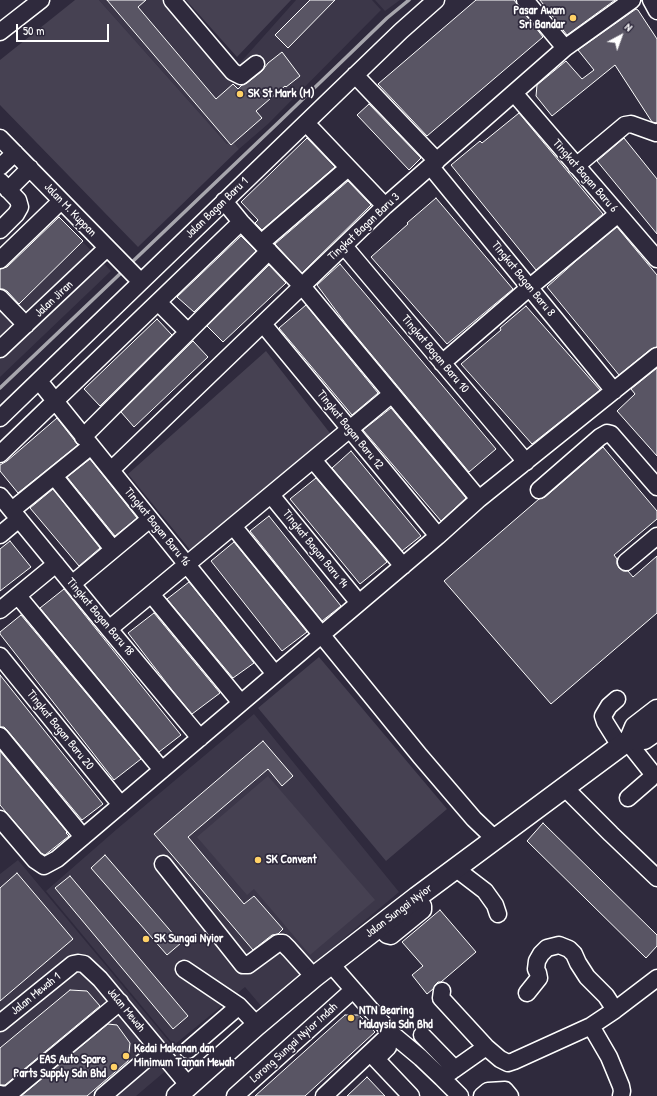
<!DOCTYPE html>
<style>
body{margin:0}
#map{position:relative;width:657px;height:1096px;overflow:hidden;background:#2f2a3d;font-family:"Patrick Hand",sans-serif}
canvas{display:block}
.north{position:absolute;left:601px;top:16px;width:40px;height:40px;-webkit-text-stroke:3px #2f2a3d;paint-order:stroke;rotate:41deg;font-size:11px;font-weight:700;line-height:16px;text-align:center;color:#fff}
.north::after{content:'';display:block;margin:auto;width:14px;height:18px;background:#fff;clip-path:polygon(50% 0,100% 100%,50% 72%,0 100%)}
.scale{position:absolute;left:16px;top:24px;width:93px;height:18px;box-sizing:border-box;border:2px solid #fff;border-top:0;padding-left:5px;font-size:12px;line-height:14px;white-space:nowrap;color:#fff;-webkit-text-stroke:3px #2f2a3d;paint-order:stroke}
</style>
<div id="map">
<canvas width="657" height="1096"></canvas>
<div class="north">N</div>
<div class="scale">50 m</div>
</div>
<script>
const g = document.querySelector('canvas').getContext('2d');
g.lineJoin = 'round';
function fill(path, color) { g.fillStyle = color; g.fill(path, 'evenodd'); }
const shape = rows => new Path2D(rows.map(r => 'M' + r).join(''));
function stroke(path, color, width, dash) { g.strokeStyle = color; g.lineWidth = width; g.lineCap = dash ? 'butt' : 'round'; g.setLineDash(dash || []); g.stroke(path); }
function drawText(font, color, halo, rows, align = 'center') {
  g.font = font + ' "Patrick Hand",sans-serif'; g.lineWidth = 3.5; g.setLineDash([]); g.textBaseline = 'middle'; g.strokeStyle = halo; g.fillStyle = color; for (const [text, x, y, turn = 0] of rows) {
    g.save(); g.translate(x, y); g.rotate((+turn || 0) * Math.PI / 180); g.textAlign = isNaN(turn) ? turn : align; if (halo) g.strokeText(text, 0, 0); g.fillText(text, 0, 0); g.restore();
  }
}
fill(shape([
 [99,0,185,0,239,64,296,0,372,0,381,10,268,124,239,149,231,141,227,144],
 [375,0,400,0,385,11],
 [47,205,111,271,0,377,0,250],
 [254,714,399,892,262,1007,245,987,174,1045,46,891,117,829],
 [18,860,182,1057,136,1096,0,1096,0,874]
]), '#3c3749');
fill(shape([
 [75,0,99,0,227,144,231,140,239,149,138,247,0,105,0,60],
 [186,0,291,0,237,57],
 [266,351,333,437,191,551,128,474],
 [319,657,447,809,386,861,258,708],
 [268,776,375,900,310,955,254,889,247,895,197,837]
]), '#464152');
stroke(shape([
 [130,264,280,121,387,18,409,0],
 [0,388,124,270]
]), '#a7a6ad', 3.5);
const building = shape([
 [107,0,146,0,138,7,216,99,233,84,238,89,242,85,247,83,262,71,268,63,282,52,300,76,286,87,285,86,256,111,262,118,231,145,107,0],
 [310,0,335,0,288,48,275,35,310,0],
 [476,0,514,0,543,37,427,136,378,84,476,0],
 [540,0,615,0,567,35,540,0],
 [636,9,638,10,657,39,657,123,652,122,615,65,552,116,536,96,537,85,566,61,582,79,594,70,578,50,636,9],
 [369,104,421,158,409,170,357,115,369,104],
 [519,113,603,214,536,270,451,165,480,141,482,143,519,113],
 [307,138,335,167,262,230,255,223,258,220,241,202,307,138],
 [624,138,657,179,657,234,597,161,624,138],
 [348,181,371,205,302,273,275,244,348,181],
 [436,198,513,289,447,344,371,257,408,224,407,223,436,198],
 [59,217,83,241,19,304,7,291,3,289,0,289,0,269,7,267,59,217],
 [617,227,657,275,657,347,651,349,619,375,547,287,576,261,617,227],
 [241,236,256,251,194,312,177,297,241,236],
 [340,264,496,449,469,472,346,324,317,285,340,264],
 [269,265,286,283,223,342,207,326,269,265],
 [306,305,378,393,352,415,279,328,306,305],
 [526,306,600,390,532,444,461,364,501,330,500,328,526,306],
 [157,319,172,335,100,406,84,389,157,319],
 [193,341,208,357,134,427,121,412,193,341],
 [657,368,657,456,617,411,635,394,631,389,657,368],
 [391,408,466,498,441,521,363,430,391,408],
 [57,418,78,445,18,493,0,471,0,465,7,461,57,418],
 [603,447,657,511,657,519,614,555,617,559,617,564,619,568,623,571,628,571,633,577,657,556,657,613,551,704,444,581,539,499,545,497,603,447],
 [351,451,421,536,402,551,332,468,351,451],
 [90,459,137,518,115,536,67,477,90,459],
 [316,478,387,562,360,584,290,499,316,478],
 [53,489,100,548,79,566,30,508,53,489],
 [269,516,341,606,322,621,250,531,269,516],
 [10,541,31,567,0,591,0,549,10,541],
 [234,542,307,632,282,651,211,561,234,542],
 [189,582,254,663,233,678,167,599,189,582],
 [64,589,181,735,159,752,40,608,64,589],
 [154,613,220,693,192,714,172,690,128,633,154,613],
 [21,615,141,759,114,780,0,634,0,632,21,615],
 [0,675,103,804,82,820,7,730,4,727,0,727,0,675],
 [263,741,293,776,282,786,268,769,188,837,244,904,254,896,283,929,278,934,272,935,253,950,154,834,263,741],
 [0,751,67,832,66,833,69,836,45,855,41,853,0,805,0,751],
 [543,823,657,935,657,946,646,958,527,841,543,823],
 [105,855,181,943,167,955,91,868,105,855],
 [17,873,73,939,0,1001,0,888,17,873],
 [70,876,188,1016,173,1029,55,888,70,876],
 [440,910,476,952,441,982,438,982,435,985,433,989,427,994,412,975,423,966,402,942,440,910],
 [70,990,87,991,100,1006,5,1085,0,1085,0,1048,70,990],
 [345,1015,359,1015,375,1032,305,1096,255,1096,345,1015],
 [108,1024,117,1025,130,1043,128,1061,87,1096,21,1096,108,1024],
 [367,1077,385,1096,347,1096,367,1077]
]);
fill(building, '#595564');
stroke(building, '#fff', 1);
const minor = shape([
 [172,0,233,72,241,76,256,64],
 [525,0,565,48],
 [651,0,657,11],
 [0,32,41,0],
 [355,75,437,161],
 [514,93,657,259],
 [306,123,385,206],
 [0,138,141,282],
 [576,166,625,125,631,124,656,133,657,132],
 [0,167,15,153],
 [431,167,614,391],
 [0,181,18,200,20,207,16,214,0,230],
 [8,190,30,168],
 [224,201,241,222,302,286,479,499],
 [261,243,348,168],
 [344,246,526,462],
 [0,260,61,201],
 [0,298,26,325],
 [158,302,188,332],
 [263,324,438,536],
 [0,349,107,248],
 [442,363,530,287,618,214],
 [39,381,275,674],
 [0,418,401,31,436,0],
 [83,437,269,251],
 [0,454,241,222],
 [313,460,403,566],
 [111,470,385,206,565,48,632,0],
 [54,476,113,549],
 [539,490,600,437,607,433,611,434,657,487],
 [271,495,359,603],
 [0,496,109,629,200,738],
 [12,510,91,446],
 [233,526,420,756,474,819,495,839],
 [0,535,19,519],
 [626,562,657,536],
 [72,584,150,519],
 [151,594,241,703],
 [18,596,162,770],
 [0,610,56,564],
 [109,629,392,394],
 [0,656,121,805],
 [617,699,609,706,603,716,605,722,620,746],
 [0,736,83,837],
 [627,741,650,770,652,775,650,779,628,798],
 [564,787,611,834,657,878],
 [0,819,35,860,44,866,57,859,438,536,479,499,657,356],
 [163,864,243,965,248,965,278,943,283,943,289,949,314,977],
 [455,868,485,891,495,905,498,914],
 [378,926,387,935,391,936,423,910,423,906,417,897],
 [330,963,391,1033,421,1058,442,1078,460,1096],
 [184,969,239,1006,257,1025],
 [442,991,441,998,486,1047,500,1059,508,1063,514,1061,591,1026,615,1010,657,978],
 [527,993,539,978,538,973,536,969,537,961,541,954,547,948,559,945,569,949,574,954,578,963,587,977,606,996,615,1010],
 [0,1023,73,964,78,963,84,964,100,979,189,1086],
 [591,1026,609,1057,621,1086,622,1091,621,1096],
 [422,1035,455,1069],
 [388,1047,376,1059,411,1096],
 [188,1050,239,1006],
 [442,1078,486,1047],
 [0,1094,2,1095,9,1094,120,1002],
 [103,1096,158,1049],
 [235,1096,353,990],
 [324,1096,391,1033],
 [482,1096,488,1091,505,1090,510,1096]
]);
const major = shape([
 [630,739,644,739,657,730],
 [177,1096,257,1025,314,977,417,897,630,739,635,727,657,710]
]);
stroke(minor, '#fff', 19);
stroke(major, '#fff', 23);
stroke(minor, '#2f2a3d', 16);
stroke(major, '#2f2a3d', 20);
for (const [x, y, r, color] of [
 [573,18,4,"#ffd166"],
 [240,94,4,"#ffd166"],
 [258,860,4,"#ffd166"],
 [146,939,4,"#ffd166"],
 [351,1018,4,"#ffd166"],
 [126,1056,4,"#ffd166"],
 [114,1067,4,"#ffd166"]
]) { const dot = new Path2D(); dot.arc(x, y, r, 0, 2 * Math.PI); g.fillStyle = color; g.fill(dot); stroke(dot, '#2f2a3d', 1.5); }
drawText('bold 12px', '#fff', '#2f2a3d', [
 ["Pasar Awam",565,11,"right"],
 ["Sri Bandar",565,25,"right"],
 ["SK St Mark (M)",248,94],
 ["SK Convent",266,860],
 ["SK Sungai Nyior",154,939],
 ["NTN Bearing",359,1011],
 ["Malaysia Sdn Bhd",359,1025],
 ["Kedai Makanan dan",134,1049],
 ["Minimum Taman Mewah",134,1063],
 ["EAS Auto Spare",106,1060,"right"],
 ["Parts Supply Sdn Bhd",106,1074,"right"]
], 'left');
drawText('12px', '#fff', '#2f2a3d', [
 ["Tingkat Bagan Baru 6",585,176,49],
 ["Jalan Bagan Baru 1",217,208,-44],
 ["Jalan M. Kuppan",70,210,46],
 ["Tingkat Bagan Baru 3",364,227,-43],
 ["Tingkat Bagan Baru 8",523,279,51],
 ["Jalan Jiran",54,299,-43],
 ["Tingkat Bagan Baru 10",435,354,50],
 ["Tingkat Bagan Baru 12",350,430,51],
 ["Tingkat Bagan Baru 16",157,527,51],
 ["Tingkat Bagan Baru 14",315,549,51],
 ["Tingkat Bagan Baru 18",100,617,50],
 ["Tingkat Bagan Baru 20",60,730,51],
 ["Jalan Sungai Nyior",399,911,-37],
 ["Jalan Mewah 1",36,994,-39],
 ["Jalan Mewah",126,1010,51],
 ["Lorong Sungai Nyior Indah",294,1043,-42]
]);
</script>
